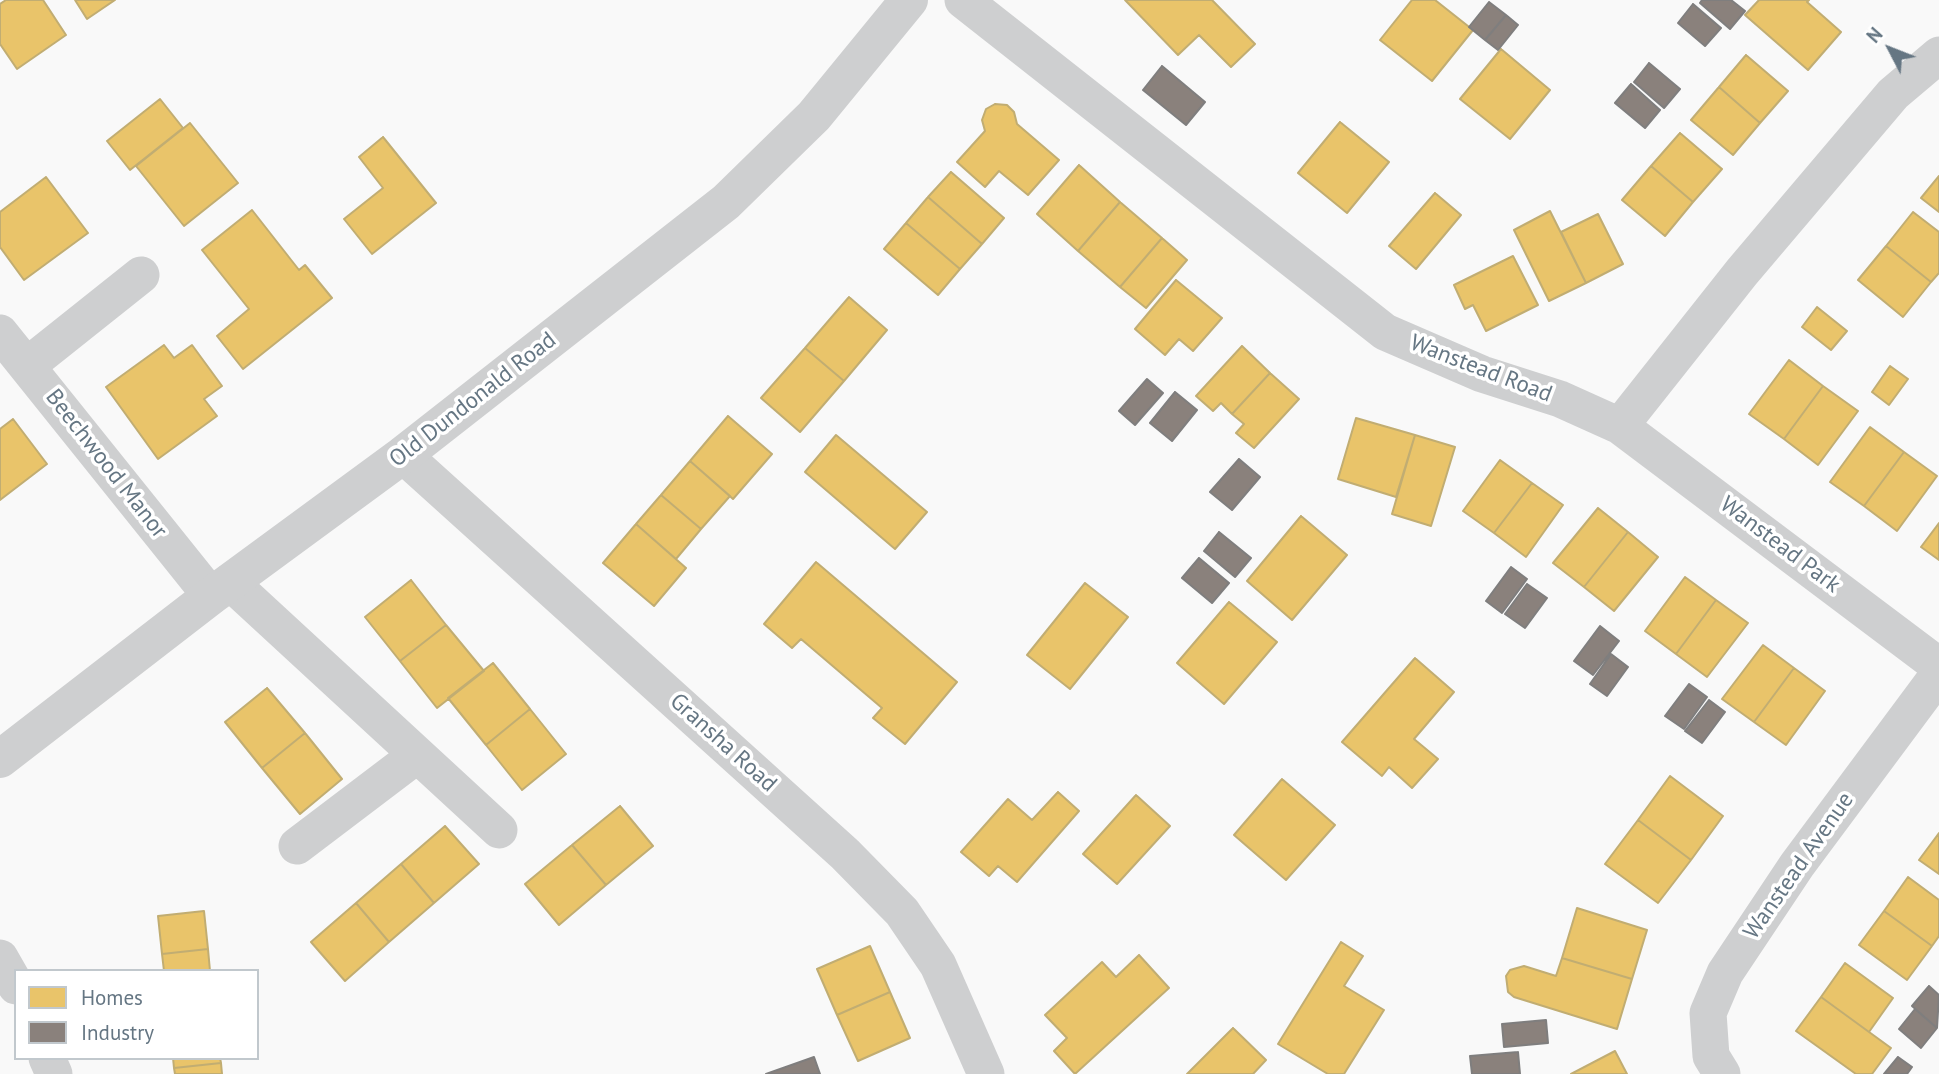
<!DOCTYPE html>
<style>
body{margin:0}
#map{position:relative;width:1939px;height:1074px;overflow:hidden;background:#f9f9f9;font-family:"PT Sans",sans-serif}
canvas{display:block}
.legend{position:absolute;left:14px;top:969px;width:245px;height:91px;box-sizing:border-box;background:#fff;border:2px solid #c1c8cd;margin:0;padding:9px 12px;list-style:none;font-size:21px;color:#657683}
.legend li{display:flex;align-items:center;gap:14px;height:35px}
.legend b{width:35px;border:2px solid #c1c8cd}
.north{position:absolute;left:1855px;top:14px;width:70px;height:70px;-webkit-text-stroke:5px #fff;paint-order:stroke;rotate:312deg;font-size:19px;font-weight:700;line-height:28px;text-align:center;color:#657683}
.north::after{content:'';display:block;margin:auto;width:24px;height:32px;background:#657683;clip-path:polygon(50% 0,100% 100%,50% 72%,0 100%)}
</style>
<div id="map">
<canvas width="1939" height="1074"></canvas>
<ul class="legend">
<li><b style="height:19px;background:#e9c46a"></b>Homes</li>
<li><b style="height:19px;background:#8a817c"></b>Industry</li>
</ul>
<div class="north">N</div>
</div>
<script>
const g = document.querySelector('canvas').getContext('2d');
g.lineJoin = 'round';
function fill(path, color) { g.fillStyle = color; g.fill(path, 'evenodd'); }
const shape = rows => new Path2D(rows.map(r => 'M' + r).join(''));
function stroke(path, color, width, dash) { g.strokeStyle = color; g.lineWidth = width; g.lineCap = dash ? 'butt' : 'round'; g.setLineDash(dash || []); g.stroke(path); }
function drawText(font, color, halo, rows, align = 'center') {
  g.font = font + ' "PT Sans",sans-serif'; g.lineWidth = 7; g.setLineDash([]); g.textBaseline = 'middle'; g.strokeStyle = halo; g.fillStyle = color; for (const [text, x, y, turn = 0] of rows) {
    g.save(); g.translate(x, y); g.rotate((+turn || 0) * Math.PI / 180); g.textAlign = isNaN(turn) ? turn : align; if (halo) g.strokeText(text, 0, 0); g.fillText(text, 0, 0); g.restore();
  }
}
const homes = shape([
 [6,0,43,0,66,35,17,69,0,44,0,4,6,0],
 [75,0,115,0,87,19,75,0],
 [1125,0,1212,0,1255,44,1231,67,1199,35,1178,55,1125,0],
 [1412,0,1435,0,1473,30,1432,81,1380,40,1412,0],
 [1759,0,1809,0,1807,2,1841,32,1808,70,1745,15,1759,0],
 [1501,49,1550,90,1510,139,1460,99,1501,49],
 [1746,55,1788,91,1760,123,1719,87,1746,55],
 [1719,87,1760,123,1733,155,1691,120,1719,87],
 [160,99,183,128,130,170,107,141,160,99],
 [995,104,1007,105,1014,112,1017,124,1059,160,1028,195,999,171,985,187,957,162,985,131,982,120,986,109,995,104],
 [1340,122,1389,162,1347,213,1298,173,1340,122],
 [190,123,238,183,184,226,136,166,190,123],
 [1680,133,1722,169,1693,202,1651,166,1680,133],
 [383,137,436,203,372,254,344,219,383,188,359,157,383,137],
 [1079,165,1120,202,1078,251,1037,214,1079,165],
 [1651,166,1693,202,1665,236,1622,200,1651,166],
 [951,172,1004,218,982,244,928,197,951,172],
 [1939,176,1939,212,1921,198,1939,176],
 [46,177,88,233,24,280,0,247,0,212,46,177],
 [1435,193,1461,215,1416,269,1389,246,1435,193],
 [928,197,982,244,960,269,906,223,928,197],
 [1120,202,1162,238,1120,287,1078,251,1120,202],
 [252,210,299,270,305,265,332,298,243,369,217,336,249,309,202,250,252,210],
 [1550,211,1586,283,1549,301,1514,230,1550,211],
 [1913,212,1939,232,1939,273,1931,282,1886,246,1913,212],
 [1598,214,1623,264,1586,283,1561,232,1598,214],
 [906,223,960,269,938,295,884,249,906,223],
 [1162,238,1187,260,1146,308,1120,287,1162,238],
 [1886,246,1931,282,1903,317,1858,280,1886,246],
 [1513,256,1538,305,1486,331,1473,305,1465,309,1454,285,1513,256],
 [1176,280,1222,318,1193,351,1179,339,1165,355,1135,329,1176,280],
 [849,297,887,330,844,381,805,348,849,297],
 [1817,307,1847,331,1831,350,1802,327,1817,307],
 [164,345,174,358,192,345,222,386,204,399,217,416,158,459,106,387,164,345],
 [1242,346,1270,373,1232,414,1221,403,1213,411,1196,396,1242,346],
 [805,348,844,381,800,432,761,398,805,348],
 [1789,360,1823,386,1784,439,1749,414,1789,360],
 [1890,366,1908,379,1889,405,1872,392,1890,366],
 [1270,373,1299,399,1254,448,1236,433,1244,424,1232,414,1270,373],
 [1823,386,1858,411,1818,465,1784,439,1823,386],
 [728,416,772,454,733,499,690,461,728,416],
 [1356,418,1415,435,1396,497,1338,479,1356,418],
 [13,419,47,464,0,500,0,429,13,419],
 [1870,427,1904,452,1864,506,1830,482,1870,427],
 [836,435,927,512,895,549,805,472,836,435],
 [1415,435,1455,447,1431,526,1392,514,1415,435],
 [1904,452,1937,476,1897,531,1864,506,1904,452],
 [1500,460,1532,483,1494,533,1463,511,1500,460],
 [690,461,730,496,701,529,661,495,690,461],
 [1532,483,1563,505,1526,557,1494,533,1532,483],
 [661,495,701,529,676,559,636,524,661,495],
 [1598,508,1628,532,1584,587,1553,563,1598,508],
 [1301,516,1347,555,1292,620,1247,581,1301,516],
 [1939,523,1939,560,1921,547,1939,523],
 [636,524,686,568,654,606,603,563,636,524],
 [1628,532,1658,557,1614,611,1584,587,1628,532],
 [816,562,957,682,905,744,873,718,882,708,801,639,792,648,764,624,816,562],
 [1685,577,1716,600,1676,654,1645,631,1685,577],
 [411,580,446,625,400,661,365,617,411,580],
 [1085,583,1128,617,1070,689,1027,655,1085,583],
 [1716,600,1748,623,1707,677,1676,654,1716,600],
 [1229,602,1277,642,1224,704,1177,663,1229,602],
 [446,625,484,671,437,708,400,661,446,625],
 [1763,645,1794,668,1754,722,1722,699,1763,645],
 [1415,658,1454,692,1414,739,1438,759,1412,788,1389,767,1382,776,1342,742,1415,658],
 [493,663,530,709,486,745,448,698,493,663],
 [1794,668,1825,691,1786,745,1754,722,1794,668],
 [267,688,305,733,262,768,225,722,267,688],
 [530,709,566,754,522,790,486,745,530,709],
 [305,733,342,779,300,814,262,768,305,733],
 [1670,776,1723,816,1691,860,1638,820,1670,776],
 [1282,779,1335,825,1286,880,1234,835,1282,779],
 [1058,792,1079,811,1017,882,998,866,989,876,961,852,1008,799,1032,820,1058,792],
 [1136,795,1170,826,1117,884,1083,854,1136,795],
 [620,806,653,846,606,885,572,845,620,806],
 [1638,820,1691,860,1658,903,1605,864,1638,820],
 [445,826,479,864,434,903,401,864,445,826],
 [1939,833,1939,874,1919,860,1939,833],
 [572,845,606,885,559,925,525,884,572,845],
 [401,864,434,903,389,942,356,903,401,864],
 [1908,877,1939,900,1939,936,1932,946,1884,911,1908,877],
 [356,903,389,942,345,981,311,942,356,903],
 [1577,908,1647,930,1632,979,1562,958,1577,908],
 [204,911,208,949,162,954,158,916,204,911],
 [1884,911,1932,946,1907,980,1859,945,1884,911],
 [1341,942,1363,956,1344,986,1384,1010,1344,1074,1328,1074,1278,1044,1341,942],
 [870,946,890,992,837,1015,817,969,870,946],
 [208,949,210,971,164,971,162,954,208,949],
 [1139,955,1169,988,1075,1074,1054,1051,1067,1038,1045,1015,1102,962,1116,977,1139,955],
 [1562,958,1632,979,1617,1029,1514,997,1508,992,1506,976,1510,970,1524,966,1556,976,1562,958],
 [1845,963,1893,998,1869,1032,1821,997,1845,963],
 [890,992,910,1038,858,1061,837,1015,890,992],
 [1821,997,1891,1048,1872,1074,1856,1074,1796,1031,1821,997],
 [1233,1028,1266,1060,1253,1074,1187,1074,1233,1028],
 [1615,1051,1627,1074,1571,1074,1615,1051],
 [173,1058,220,1058,221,1063,174,1068,173,1058],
 [221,1063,222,1074,175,1074,174,1068,221,1063]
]);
fill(homes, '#e9c46a');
stroke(homes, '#c1ad72', 2);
const industry = shape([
 [1702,0,1731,0,1745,11,1730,29,1700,3,1702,0],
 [1489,2,1506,15,1485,40,1469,27,1489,2],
 [1693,4,1721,28,1705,46,1678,23,1693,4],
 [1506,15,1518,25,1498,50,1485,40,1506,15],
 [1649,63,1680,89,1664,108,1634,82,1649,63],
 [1162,66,1205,102,1186,125,1143,90,1162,66],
 [1631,84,1660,110,1645,128,1615,103,1631,84],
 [1147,379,1163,393,1135,425,1119,411,1147,379],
 [1175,392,1197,410,1172,441,1150,423,1175,392],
 [1239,459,1260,477,1232,510,1210,492,1239,459],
 [1219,532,1251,558,1235,577,1204,551,1219,532],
 [1199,558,1229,583,1212,603,1182,578,1199,558],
 [1511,567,1527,579,1502,613,1486,601,1511,567],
 [1527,584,1547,598,1525,628,1505,614,1527,584],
 [1600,626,1619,641,1593,675,1574,661,1600,626],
 [1611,654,1628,667,1607,696,1590,684,1611,654],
 [1689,684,1707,697,1684,729,1665,716,1689,684],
 [1709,700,1725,712,1702,743,1685,731,1709,700],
 [1929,986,1939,995,1937,1028,1912,1006,1929,986],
 [1915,1009,1937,1028,1921,1048,1899,1029,1915,1009],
 [1546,1020,1548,1043,1504,1047,1502,1024,1546,1020],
 [1518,1052,1520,1074,1472,1074,1470,1056,1518,1052],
 [814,1057,820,1074,766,1074,814,1057],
 [1898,1057,1912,1067,1907,1074,1884,1074,1898,1057]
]);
fill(industry, '#8a817c');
stroke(industry, '#7f7e7e', 2);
stroke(shape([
 [963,0,1385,332,1482,374,1560,399,1620,426,1939,666],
 [0,333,211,596],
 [28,365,141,275],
 [1620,426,1742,272,1893,94,1939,55],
 [403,455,845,854,902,912,938,965,986,1074],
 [230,582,499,830],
 [297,846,417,755],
 [0,958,16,986],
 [47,1058,54,1074],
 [1722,1074,1711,1056,1708,1013,1725,973,1797,865,1939,674]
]), '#cecfd0', 37);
stroke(shape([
 [0,759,211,596,403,455,726,202,814,116,909,0]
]), '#cecfd0', 38);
drawText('23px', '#657683', '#fff', [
 ["Wanstead Road",1481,369,21],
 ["Old Dundonald Road",473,400,-38],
 ["Beechwood Manor",106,464,52],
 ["Wanstead Park",1780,545,37],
 ["Gransha Road",723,743,42],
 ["Wanstead Avenue",1799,866,-55]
]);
</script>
